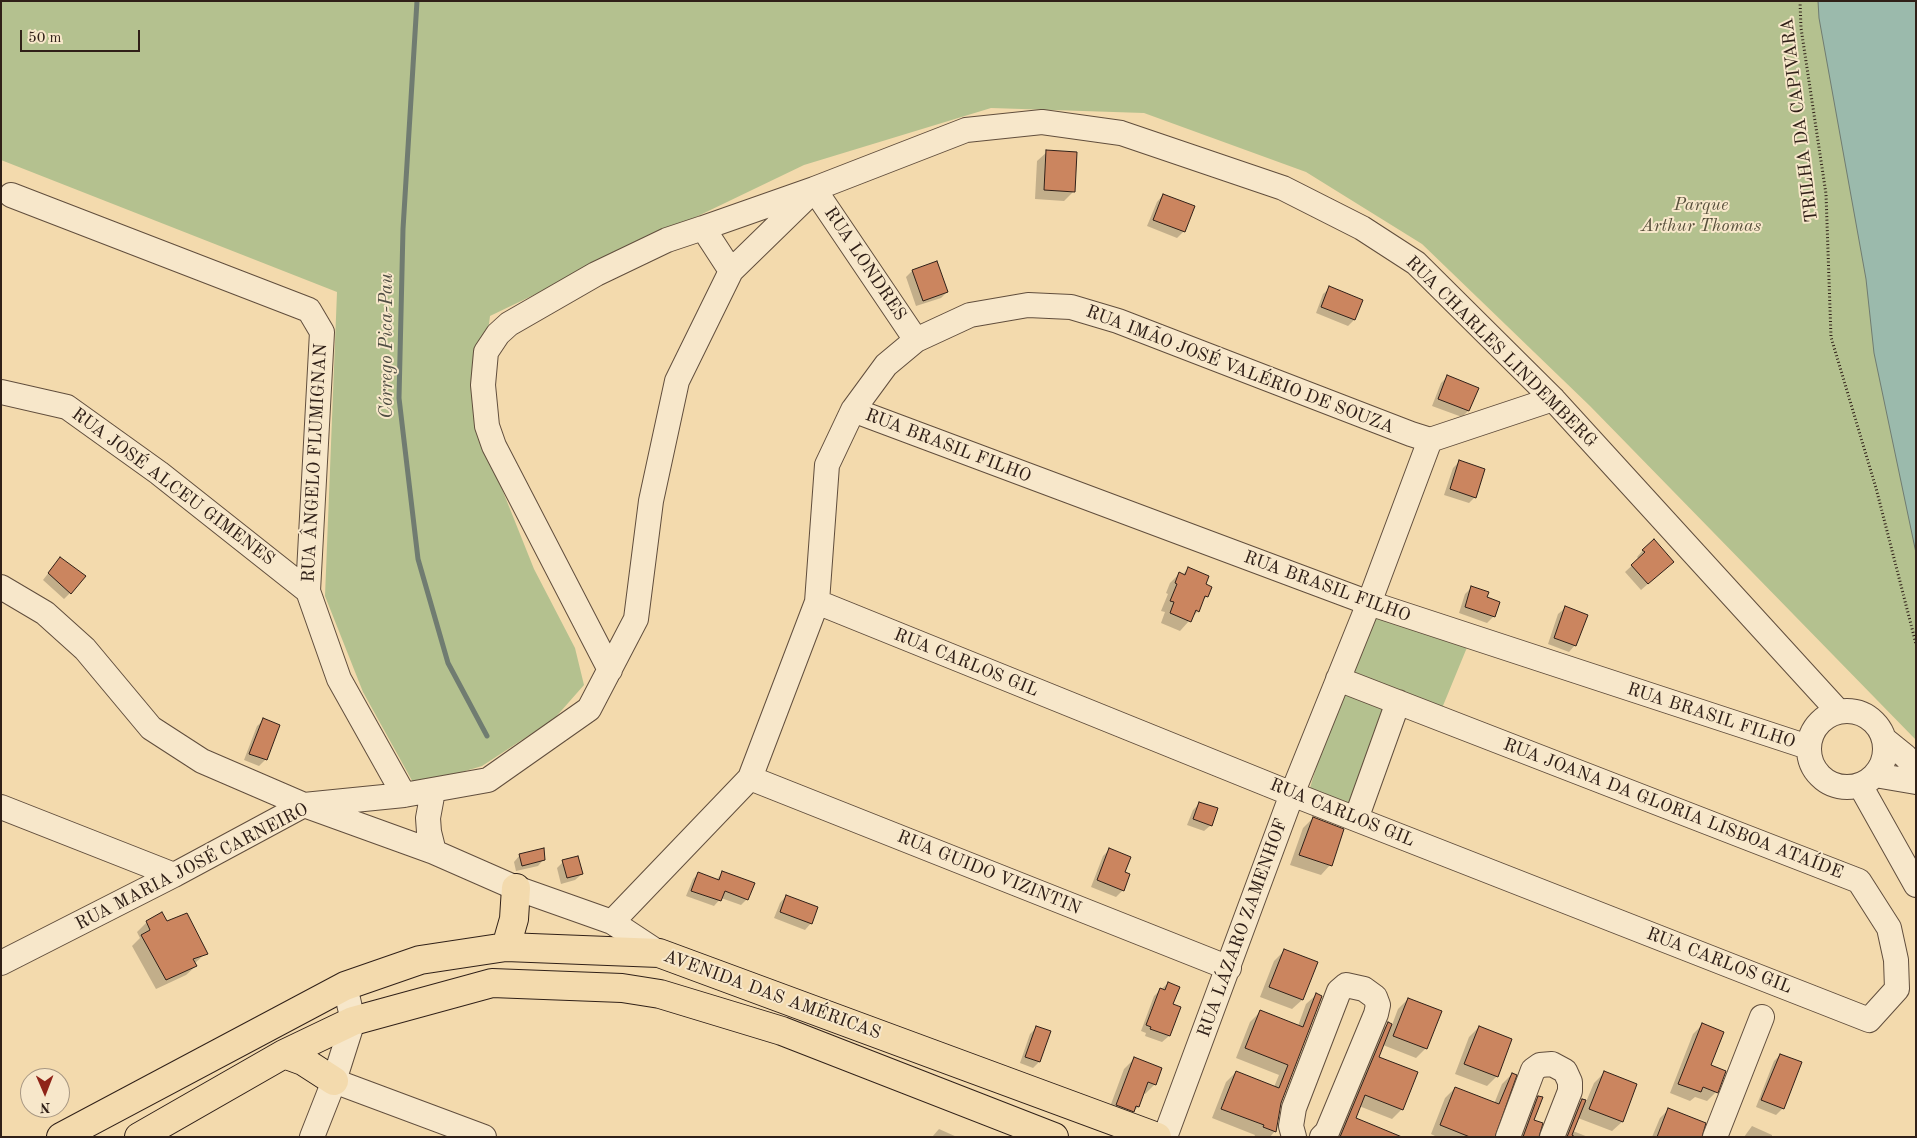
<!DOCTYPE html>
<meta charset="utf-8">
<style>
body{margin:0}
#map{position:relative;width:1917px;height:1138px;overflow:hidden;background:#f3daad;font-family:"Old Standard TT",serif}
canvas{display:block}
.frame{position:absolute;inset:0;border:2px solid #302018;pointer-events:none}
.north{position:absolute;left:20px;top:1068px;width:50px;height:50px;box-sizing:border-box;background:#f7e7ca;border:1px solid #a79783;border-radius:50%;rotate:179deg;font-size:14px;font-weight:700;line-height:20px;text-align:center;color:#302018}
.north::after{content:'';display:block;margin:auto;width:18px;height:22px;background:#8f2418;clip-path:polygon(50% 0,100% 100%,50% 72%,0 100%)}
.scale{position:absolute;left:20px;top:30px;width:120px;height:22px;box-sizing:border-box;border:2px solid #302018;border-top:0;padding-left:6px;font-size:15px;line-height:18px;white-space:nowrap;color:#302018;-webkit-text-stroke:4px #f7e7ca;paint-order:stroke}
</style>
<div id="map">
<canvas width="1917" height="1138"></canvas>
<div class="frame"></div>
<div class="north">N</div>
<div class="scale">50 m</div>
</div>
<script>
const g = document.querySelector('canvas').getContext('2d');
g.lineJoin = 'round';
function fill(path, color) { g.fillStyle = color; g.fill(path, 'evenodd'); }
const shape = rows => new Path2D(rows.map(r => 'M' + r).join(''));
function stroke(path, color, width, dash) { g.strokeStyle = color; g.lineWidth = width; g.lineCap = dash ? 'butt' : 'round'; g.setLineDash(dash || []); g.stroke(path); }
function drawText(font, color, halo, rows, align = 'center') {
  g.font = font + ' "Old Standard TT",serif'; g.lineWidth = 4; g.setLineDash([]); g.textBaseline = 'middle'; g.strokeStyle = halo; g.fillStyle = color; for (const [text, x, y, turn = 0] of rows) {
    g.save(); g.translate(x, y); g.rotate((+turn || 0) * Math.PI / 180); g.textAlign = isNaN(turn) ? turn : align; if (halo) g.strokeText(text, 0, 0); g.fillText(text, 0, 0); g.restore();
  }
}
fill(shape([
 [1,1,1916,1,1916,740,1590,406,1422,244,1306,172,1144,113,991,108,804,165,490,316,477,418,504,494,534,569,575,648,584,685,554,719,482,766,415,786,363,692,325,596,337,292,1,160],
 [1372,608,1468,645,1440,713,1348,677],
 [1341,686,1386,705,1361,768,1349,805,1309,791]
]), '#b4c18f');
const water = shape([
 [1818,1,1916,1,1916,553,1874,353,1866,279,1819,18,1818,1]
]);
fill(water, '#9bbaac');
stroke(water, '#707c71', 1);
fill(shape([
 [1047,152,1074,191,1064,201,1035,199,1037,161],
 [1163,195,1184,231,1177,238,1147,226,1157,202],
 [912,271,947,292,941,298,916,306,906,277],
 [1330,288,1354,320,1348,326,1316,313,1323,294],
 [1447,377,1468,411,1462,417,1432,406,1441,383],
 [1459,462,1475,497,1469,503,1444,495,1453,468],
 [1643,550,1666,568,1641,590,1625,572,1639,559,1637,557],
 [60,558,70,593,64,599,43,580],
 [1188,569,1205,585,1207,596,1202,601,1198,611,1180,631,1161,623,1165,612,1161,611,1168,594,1166,593,1170,583,1179,574,1182,575],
 [1471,588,1485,598,1498,602,1493,617,1487,623,1459,613,1465,594],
 [1565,608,1575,645,1569,652,1548,644,1558,614],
 [264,720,266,759,259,766,244,760,257,726],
 [1200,803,1211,825,1204,831,1187,825,1193,810],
 [1313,818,1330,865,1321,875,1290,865,1303,828],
 [1109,850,1123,873,1123,890,1116,897,1091,887,1103,856],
 [520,855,544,859,538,866,516,871,514,862],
 [563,862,582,874,575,880,561,884,557,868],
 [722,873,747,899,741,905,721,898,714,906,686,896,693,879,698,874,716,880],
 [786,896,811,923,805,930,774,918,780,903],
 [147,922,166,923,206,953,194,964,196,966,186,975,156,989,132,946,140,938,137,932],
 [1284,951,1316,963,1302,1000,1292,1009,1260,997,1274,961],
 [1168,983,1172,1005,1179,1007,1169,1036,1162,1042,1145,1036,1146,1033,1141,1031,1154,996],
 [1316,995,1280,1103,1275,1131,1270,1137,1254,1137,1255,1135,1212,1118,1226,1082,1236,1072,1274,1087,1279,1075,1236,1058,1250,1022,1260,1012,1298,1026,1306,1004],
 [1408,999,1440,1012,1426,1048,1416,1058,1383,1045,1378,1058,1402,1109,1392,1119,1359,1106,1354,1118,1391,1137,1335,1137,1378,1033,1388,1024,1392,1025,1398,1009],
 [1702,1025,1716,1092,1707,1101,1695,1097,1690,1101,1670,1093,1693,1034],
 [1479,1027,1497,1076,1487,1086,1455,1074,1469,1037],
 [1036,1028,1039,1062,1033,1068,1020,1063,1030,1034],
 [1780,1055,1783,1108,1776,1115,1756,1107,1774,1061],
 [1134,1059,1155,1084,1145,1094,1143,1093,1138,1107,1128,1117,1107,1115,1124,1069],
 [1604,1073,1636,1085,1622,1122,1612,1131,1578,1118,1573,1131,1588,1137,1562,1137,1572,1110,1582,1100,1586,1102,1594,1083],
 [1512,1074,1493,1137,1437,1137,1431,1134,1445,1098,1455,1088,1494,1104,1502,1084],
 [1538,1097,1532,1120,1538,1137,1518,1137,1529,1107],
 [1669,1109,1701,1137,1652,1137,1660,1118],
 [1752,1126,1772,1135,1772,1137,1744,1137],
 [939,1129,957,1137,932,1137]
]), '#0003');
stroke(shape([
 [417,1,403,229,399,398,418,559,448,663,487,736]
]), '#707c71', 5);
const building = shape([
 [1046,150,1077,152,1075,192,1044,190,1046,150],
 [1163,194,1195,206,1185,232,1153,220,1163,194],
 [937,261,948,292,923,301,912,270,937,261],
 [1329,286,1363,300,1355,320,1321,307,1329,286],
 [1447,375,1479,388,1469,411,1438,399,1447,375],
 [1459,460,1485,469,1476,498,1450,489,1459,460],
 [1654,539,1674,562,1648,584,1631,565,1645,552,1642,550,1654,539],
 [60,557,86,576,71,594,48,573,60,557],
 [1188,567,1209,576,1206,584,1212,587,1208,597,1205,596,1199,612,1196,610,1191,622,1170,613,1174,602,1170,601,1177,584,1175,583,1179,572,1185,575,1188,567],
 [1471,586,1489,592,1487,597,1500,602,1495,617,1465,607,1471,586],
 [1565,606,1588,615,1576,646,1554,638,1565,606],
 [263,718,280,725,267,760,249,754,263,718],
 [1199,802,1218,808,1212,826,1193,819,1199,802],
 [1313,817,1344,829,1332,866,1299,855,1313,817],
 [544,848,545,860,522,866,519,854,544,848],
 [1109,848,1131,857,1125,872,1130,874,1124,891,1097,880,1109,848],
 [578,856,583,874,567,878,562,860,578,856],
 [722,871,755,883,748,900,725,891,721,901,691,891,698,872,719,880,722,871],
 [786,895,818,907,812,924,780,912,786,895],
 [162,912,167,921,187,913,208,954,193,959,197,966,166,980,141,935,150,930,146,921,162,912],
 [1284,949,1318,962,1303,1000,1269,987,1284,949],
 [1168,982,1180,987,1173,1004,1181,1007,1170,1036,1150,1029,1151,1027,1146,1025,1160,988,1165,990,1168,982],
 [1316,993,1322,996,1281,1103,1276,1132,1263,1127,1264,1125,1221,1109,1236,1071,1279,1088,1288,1065,1245,1048,1260,1010,1303,1027,1316,993],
 [1408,998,1442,1011,1427,1049,1393,1036,1408,998],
 [1388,1022,1392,1024,1379,1057,1418,1072,1403,1110,1365,1095,1356,1118,1402,1137,1340,1137,1388,1022],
 [1702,1023,1724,1032,1711,1065,1726,1071,1718,1093,1703,1087,1701,1092,1678,1084,1702,1023],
 [1036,1026,1051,1031,1040,1062,1025,1057,1036,1026],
 [1479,1026,1512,1039,1498,1077,1464,1064,1479,1026],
 [1780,1054,1802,1062,1784,1109,1761,1100,1780,1054],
 [1134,1057,1162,1068,1156,1085,1148,1082,1139,1107,1136,1106,1134,1112,1116,1105,1134,1057],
 [1604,1071,1637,1084,1623,1122,1589,1109,1604,1071],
 [1512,1073,1517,1075,1495,1137,1470,1137,1440,1125,1455,1087,1499,1104,1512,1073],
 [1538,1096,1543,1097,1534,1120,1543,1123,1539,1137,1523,1137,1538,1096],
 [1582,1099,1586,1100,1572,1135,1575,1137,1567,1137,1582,1099],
 [1668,1108,1706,1123,1702,1137,1657,1137,1668,1108]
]);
fill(building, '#cb855f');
stroke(building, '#302018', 1);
const minor = shape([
 [814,189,916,340],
 [11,195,309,310,322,332,308,591,339,679,404,795],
 [703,228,814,189,966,130,1042,122,1121,133,1283,188,1362,228,1416,263,1553,399,1838,711],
 [1,392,67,407,159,473,308,591],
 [853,410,1369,603,1808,747],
 [1,587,45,613,85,649,151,728,202,761,304,805,434,852,516,888,612,922,659,953],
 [817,602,1292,794,1869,1020,1897,989,1896,960,1889,928,1859,881,1338,679],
 [610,670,494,446,487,426,483,385,486,352,498,334,509,324,596,274,667,240,703,228,731,271],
 '1809 749a38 38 0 1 1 76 0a38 38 0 1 1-76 0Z',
 [1884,739,1905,756,1916,768],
 [1875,775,1916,782],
 [750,778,1229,968],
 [1860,785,1916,885],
 [433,791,428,818,429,832,434,852],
 [1,807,174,875],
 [1356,819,1398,702],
 [612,922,750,778,817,602,827,465,853,410,886,365,916,340,970,315,1028,305,1071,307,1118,321,1411,434,1430,440,1553,399],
 [1,963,174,875,304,805,404,795,488,780,589,709,636,619,651,501,677,381,731,271,810,194],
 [345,986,353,1021,334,1081,484,1137],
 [312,1137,334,1081],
 [1165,1137,1292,794,1369,603,1430,440],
 [1294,1137,1291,1126,1294,1108,1339,991,1346,985,1364,989,1375,997,1378,1005,1376,1014,1337,1108,1327,1132,1322,1137],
 [1508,1137,1533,1070,1540,1065,1552,1064,1565,1071,1570,1082,1570,1091,1552,1137],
 [1715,1137,1762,1017]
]);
const major = shape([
 [506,947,514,919,516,888],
 [284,1054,303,1061,334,1081],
 [61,1137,345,986,420,960,506,947,659,953,1157,1137],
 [139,1137,284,1054,353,1021,492,983,622,988,660,994,782,1031,1054,1137]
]);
stroke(minor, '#614e3d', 26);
stroke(major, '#302018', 30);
stroke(shape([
 [1800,1,1801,28,1826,194,1831,337,1876,488,1916,644]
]), '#302018', 3, [1, 2.5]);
stroke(minor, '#f7e7ca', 24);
stroke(major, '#f3daad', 28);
drawText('18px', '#302018', '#f7e7ca', [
 ["TRILHA DA CAPIVARA",1800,120,-97],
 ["RUA LONDRES",865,264,56],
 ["RUA CHARLES LINDEMBERG",1501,352,45],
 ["RUA IMÃO JOSÉ VALÉRIO DE SOUZA",1240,370,21],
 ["RUA BRASIL FILHO",948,446,21],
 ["RUA ÂNGELO FLUMIGNAN",315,463,-87],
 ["RUA JOSÉ ALCEU GIMENES",173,487,37],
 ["RUA BRASIL FILHO",1327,587,20],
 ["RUA CARLOS GIL",966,663,22],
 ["RUA BRASIL FILHO",1711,716,18],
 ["RUA JOANA DA GLORIA LISBOA ATAÍDE",1673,809,21],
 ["RUA CARLOS GIL",1342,813,22],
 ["RUA MARIA JOSÉ CARNEIRO",192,867,-27],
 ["RUA GUIDO VIZINTIN",989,873,22],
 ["RUA LÁZARO ZAMENHOF",1243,928,-70],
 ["RUA CARLOS GIL",1719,961,21],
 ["AVENIDA DAS AMÉRICAS",772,995,20]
]);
drawText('italic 18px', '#58503c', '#f7e7ca', [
 ["Parque",1701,205],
 ["Arthur Thomas",1701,226]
]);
drawText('italic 19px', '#504e44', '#f7e7ca', [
 ["Córrego Pica-Pau",387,346,-90]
]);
</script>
